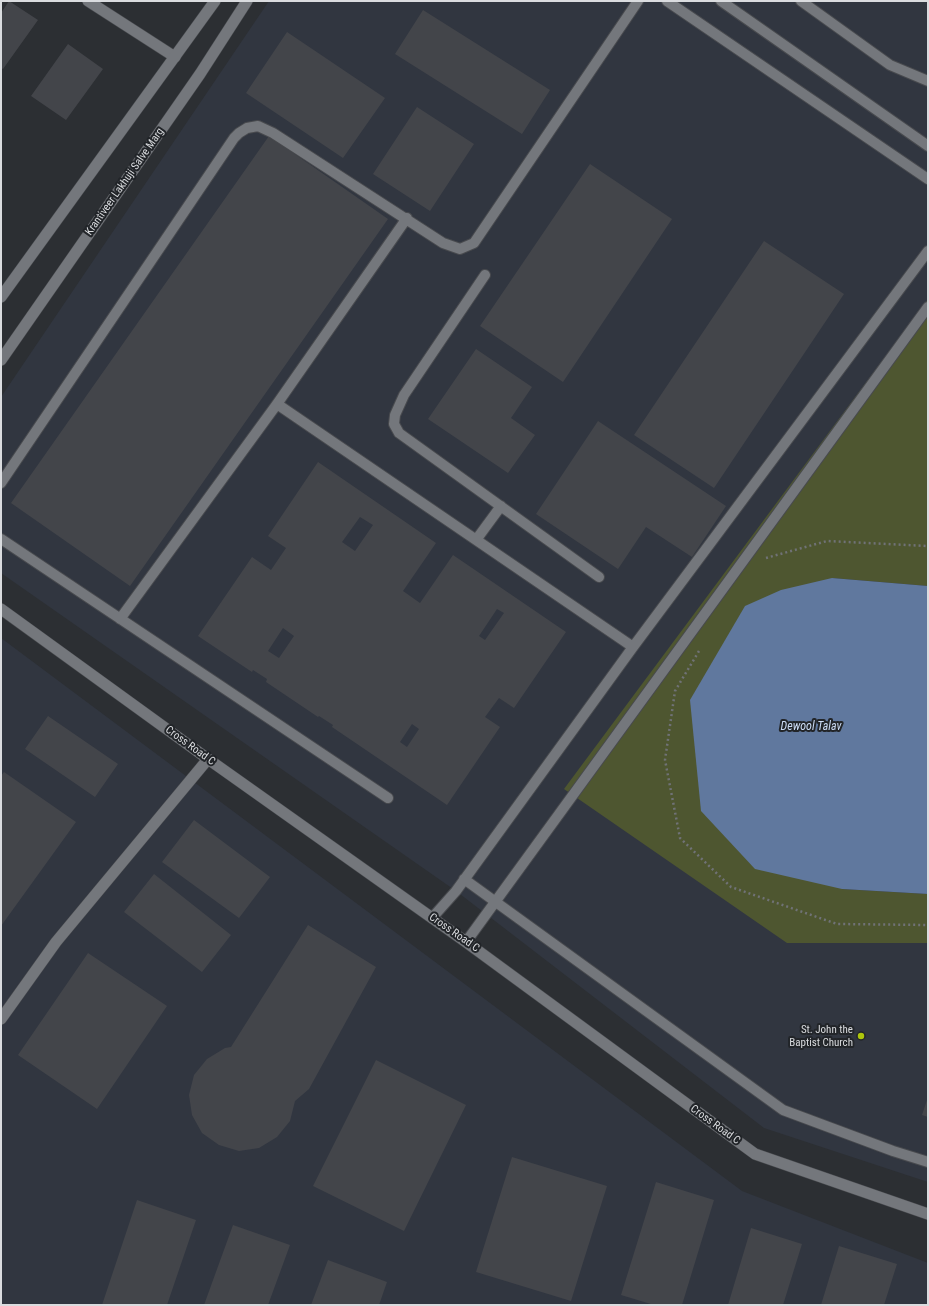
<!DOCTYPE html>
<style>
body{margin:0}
#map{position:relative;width:929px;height:1306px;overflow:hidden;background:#2c2f33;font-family:"Roboto Condensed",sans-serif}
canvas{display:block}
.frame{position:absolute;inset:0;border:2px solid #dadcdf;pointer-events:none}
</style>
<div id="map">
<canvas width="929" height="1306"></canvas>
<div class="frame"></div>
</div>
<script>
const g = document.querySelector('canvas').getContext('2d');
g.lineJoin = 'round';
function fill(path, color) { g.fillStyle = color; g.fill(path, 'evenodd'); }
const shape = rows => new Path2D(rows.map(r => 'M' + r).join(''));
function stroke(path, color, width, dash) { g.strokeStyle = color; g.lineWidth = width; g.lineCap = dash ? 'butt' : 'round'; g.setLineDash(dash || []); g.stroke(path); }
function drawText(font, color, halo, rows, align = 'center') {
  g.font = font + ' "Roboto Condensed",sans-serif'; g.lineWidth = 4; g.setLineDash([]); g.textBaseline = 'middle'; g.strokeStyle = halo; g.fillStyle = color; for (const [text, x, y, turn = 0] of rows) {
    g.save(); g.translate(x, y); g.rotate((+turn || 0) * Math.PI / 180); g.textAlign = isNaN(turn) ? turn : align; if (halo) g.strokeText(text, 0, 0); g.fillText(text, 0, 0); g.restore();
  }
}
fill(shape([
 [269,1,928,1,928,1182,764,1128,456,891,1,573,1,397],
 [1,638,742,1191,928,1263,927,1305,1,1305]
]), '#313640');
fill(shape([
 [928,299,928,586,832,578,842,889,928,894,928,943,787,943,564,789]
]), '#4e5630');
fill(shape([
 [832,578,928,586,928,894,842,889,755,869,701,811,690,700,745,606,781,590]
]), '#60789e');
fill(shape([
 [9,1,38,20,3,69,1,68,1,13],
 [423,10,550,90,522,134,395,54],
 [287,32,385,98,343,158,246,93],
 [68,44,103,69,66,120,31,96],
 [417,107,474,144,430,211,373,174],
 [269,136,388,219,130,586,11,503],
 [590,164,672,219,563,382,480,326],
 [764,241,844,294,714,488,634,435],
 [476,349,532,387,511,418,535,435,508,473,428,419],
 [598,421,726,506,692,557,646,527,618,569,536,514],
 [318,462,436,543,403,591,420,603,453,555,566,632,514,708,499,698,485,717,500,727,447,805,332,727,333,725,319,716,318,717,266,682,267,679,253,670,252,672,198,636,252,557,271,570,286,548,268,536],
 [360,517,373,525,355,551,342,542],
 [497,609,504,613,485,640,479,636],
 [283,628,294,636,279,658,268,651],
 [412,724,419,729,407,747,400,742],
 [48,716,118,764,95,797,25,749],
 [4,772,76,822,1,926,1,776],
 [194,820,270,877,239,918,162,862],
 [154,874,231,935,202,972,124,912],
 [308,925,376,967,309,1089,295,1101,290,1121,277,1137,259,1148,239,1151,219,1145,202,1133,192,1115,189,1095,194,1075,207,1059,225,1048,231,1047],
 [88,953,167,1006,97,1109,18,1055],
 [376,1060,466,1105,404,1231,313,1186],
 [928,1097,928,1117,922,1115],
 [512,1157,607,1186,571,1301,476,1272],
 [656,1182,714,1200,682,1305,654,1305,621,1295],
 [137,1200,196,1220,167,1305,102,1305],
 [233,1225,290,1245,268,1305,204,1305],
 [751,1228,802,1244,783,1305,728,1305],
 [839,1246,897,1264,884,1305,821,1305],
 [328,1260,387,1282,379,1305,311,1305]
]), '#43454a');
const service = shape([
 [667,1,928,179],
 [721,1,928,146],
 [801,1,890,65,928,81],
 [485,275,404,395,395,415,394,424,399,433,599,577],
 [277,404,633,647],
 [1,483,234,138,239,133,247,128,258,126,273,133,443,243,460,249,474,243,638,1],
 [1,539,388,798],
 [476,540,501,506],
 [120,619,277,404,407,218],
 [464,879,783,1110,893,1151,928,1162],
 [432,918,456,891,633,647,928,251],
 [466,942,928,307]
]);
const minor = shape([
 [88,1,175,57],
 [1,1019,56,942,208,759]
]);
const secondary = shape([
 [1,297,215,1],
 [1,360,200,74,247,1],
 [1,609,208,759,466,942,755,1154,928,1214]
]);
stroke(service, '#484a4e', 12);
stroke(minor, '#484a4e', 12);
stroke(secondary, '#484a4e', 12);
stroke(shape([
 [766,558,827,541,928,546],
 [699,651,675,691,665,760,680,838,731,887,837,924,928,925]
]), '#707276', 2.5, [2, 3]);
stroke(service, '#74777c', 10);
stroke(minor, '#74777c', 11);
stroke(secondary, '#74777c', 11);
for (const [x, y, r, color] of [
 [861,1036,4,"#aec60c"]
]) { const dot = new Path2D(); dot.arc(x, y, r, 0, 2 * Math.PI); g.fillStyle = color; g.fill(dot); stroke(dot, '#222529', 1.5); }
drawText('11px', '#dadcdf', '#222529', [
 ["Krantiveer Lakhuji Salve Marg",125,182,-55],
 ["Cross Road C",190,746,36],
 ["Cross Road C",454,933,35],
 ["Cross Road C",715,1125,36]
]);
drawText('11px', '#dadcdf', '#222529', [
 ["St. John the",853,1030],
 ["Baptist Church",853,1043]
], 'right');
drawText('italic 12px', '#ccdcf5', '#222529', [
 ["Dewool Talav",811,727]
]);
</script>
